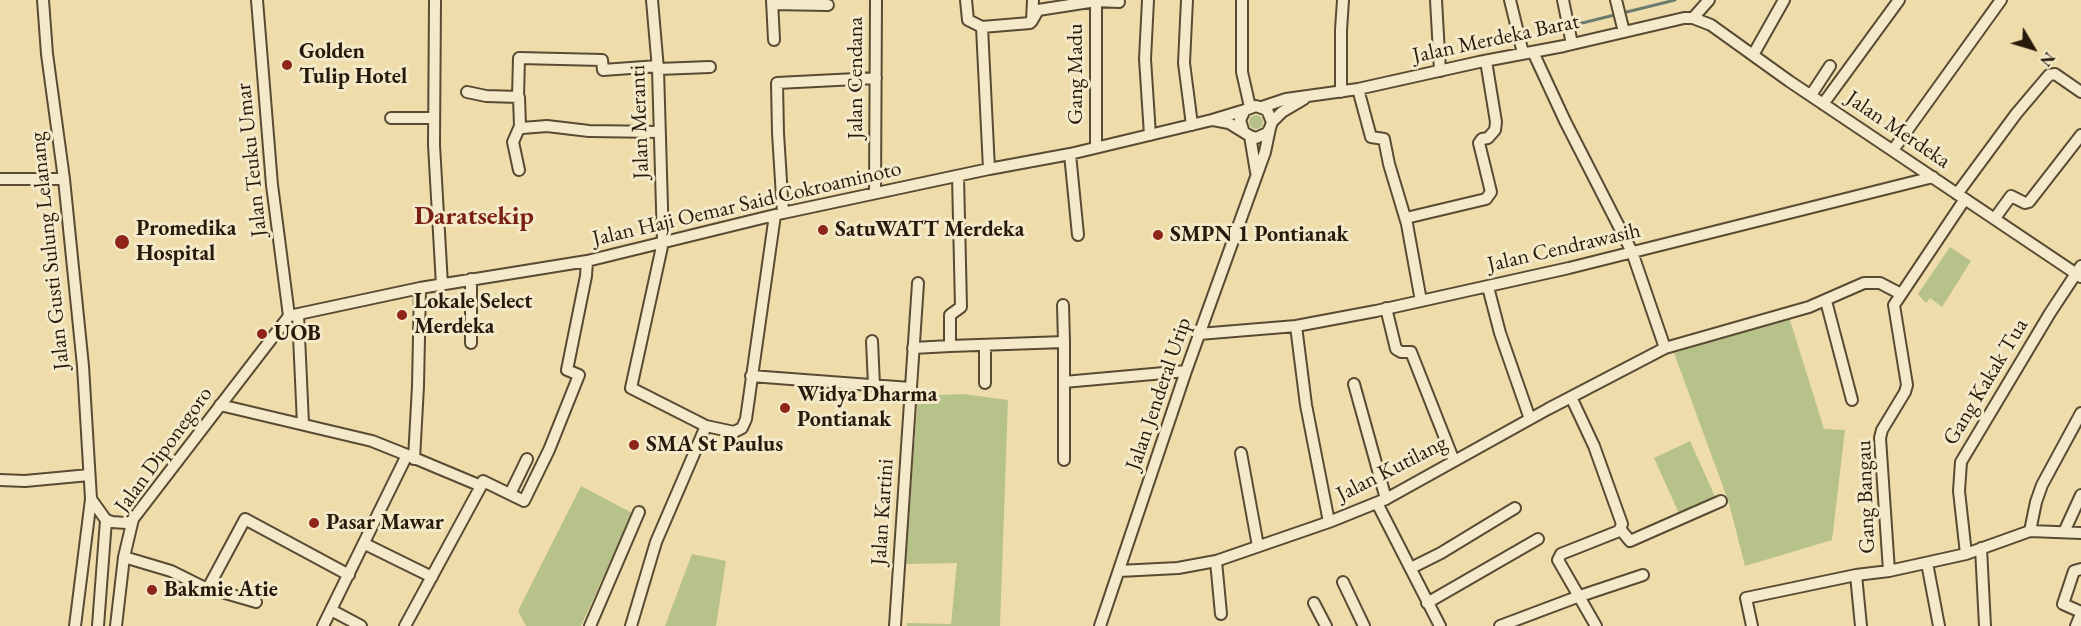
<!DOCTYPE html>
<style>
body{margin:0}
#map{position:relative;width:2081px;height:626px;overflow:hidden;background:#eda;font-family:"EB Garamond",serif}
canvas{display:block}
.north{position:absolute;left:2003px;top:18px;width:60px;height:60px;-webkit-text-stroke:4px #f4e9c8;paint-order:stroke;rotate:128deg;font-size:16px;font-weight:700;line-height:24px;text-align:center;color:#27190c}
.north::after{content:'';display:block;margin:auto;width:21px;height:27px;background:#27190c;clip-path:polygon(50% 0,100% 100%,50% 72%,0 100%)}
</style>
<div id="map">
<canvas width="2081" height="626"></canvas>
<div class="north">N</div>
</div>
<script>
const g = document.querySelector('canvas').getContext('2d');
g.lineJoin = 'round';
function fill(path, color) { g.fillStyle = color; g.fill(path, 'evenodd'); }
const shape = rows => new Path2D(rows.map(r => 'M' + r).join(''));
function stroke(path, color, width, dash) { g.strokeStyle = color; g.lineWidth = width; g.lineCap = dash ? 'butt' : 'round'; g.setLineDash(dash || []); g.stroke(path); }
function drawText(font, color, halo, rows, align = 'center') {
  g.font = font + ' "EB Garamond",serif'; g.lineWidth = 6; g.setLineDash([]); g.textBaseline = 'middle'; g.strokeStyle = halo; g.fillStyle = color; for (const [text, x, y, turn = 0] of rows) {
    g.save(); g.translate(x, y); g.rotate((+turn || 0) * Math.PI / 180); g.textAlign = isNaN(turn) ? turn : align; if (halo) g.strokeText(text, 0, 0); g.fillText(text, 0, 0); g.restore();
  }
}
fill(shape([
 '1249 122a7 7 0 1 1 14 0a7 7 0 1 1-14 0Z',
 [1950,247,1971,261,1942,307,1930,298,1926,303,1918,294],
 [1789,317,1824,429,1845,430,1832,540,1745,566,1729,503,1674,353],
 [963,394,1008,400,1000,626,907,626,907,623,951,624,957,563,905,564,918,396],
 [1690,441,1717,501,1681,518,1654,458],
 [581,486,632,513,581,626,526,626,518,611],
 [692,554,726,561,716,626,665,626]
]), '#b7c18a');
stroke(shape([
 [1558,29,1675,0]
]), '#6d7a6e', 3);
const minor = shape([
 [43,0,47,54,64,179,83,366,91,499,75,626],
 [257,0,272,185,289,316],
 [435,0,434,145,442,285],
 [652,0,658,69,663,242,631,388,706,426],
 [772,0,774,40],
 [966,0,968,20,982,27],
 [1148,0,1145,59,1150,135],
 [1187,0,1184,63,1192,125],
 [1242,0,1242,72,1250,107],
 [1436,0,1440,71],
 [1510,0,1523,53],
 [1563,0,1572,44],
 [1616,0,1624,32],
 [1096,1,1096,147],
 [772,4,828,5],
 [1693,18,1709,0],
 [1033,19,1038,10,1096,1,1119,2,1118,0],
 [1533,52,1565,121,1632,252,1665,348,1809,307,1864,283,1880,283,1901,294],
 [1753,55,1784,0],
 [658,69,710,67],
 [1358,89,1371,137,1384,139,1389,164,1407,224,1421,301],
 [467,92,486,96,519,97,520,126,522,128,547,126,589,131,660,132],
 [1341,92,1341,30,1343,0],
 [1811,95,1830,66],
 [518,97,519,58,602,60,603,70,658,66],
 [1823,104,1899,0],
 [1262,107,1286,99,1358,89,1479,62,1564,46,1684,18,1693,18,1711,25,1789,81,2081,277],
 [391,118,434,118],
 [1213,120,1229,123,1250,136,1256,138,1267,133,1270,128,1272,122,1267,110,1256,106,1245,110,1240,120,1243,130],
 [1272,122,1282,112,1304,99],
 [1250,136,1256,172],
 [1893,150,2001,0],
 [1070,154,1078,235],
 [989,169,982,27,1030,23,1032,21,1033,0],
 [519,170,513,142,520,126],
 [0,179,64,179],
 [875,193,876,0],
 [1957,194,2016,114,2049,75,2055,74,2081,92],
 [783,213,778,133,777,83,876,78],
 [1406,218,1486,199,1491,192,1479,143,1482,139,1488,138,1495,130,1496,122,1486,61],
 [1995,218,2011,196,2025,203,2029,202,2081,135],
 [1488,287,1500,333,1530,419],
 [1826,301,1852,400],
 [1063,305,1064,342],
 [1386,308,1396,349,1401,352,1411,352,1454,461],
 [298,314,303,424],
 [289,316,420,288,587,261,783,213,989,169,1070,154,1212,120,1245,110],
 [1296,326,1306,405,1329,522],
 [1199,334,1296,326,1376,311,1569,268,1933,177],
 [872,341,874,385],
 [471,343,471,279],
 [950,346,1064,342,1064,382,1186,371],
 [913,348,950,346,950,315,961,307,958,176],
 [751,376,910,388],
 [985,383,985,345],
 [1354,384,1386,499],
 [1571,397,1594,446,1622,524,1619,531,1561,554,1558,560,1596,626],
 [220,405,372,441,407,455,323,626],
 [1241,453,1258,546],
 [414,459,418,386,420,288],
 [1064,460,1064,382],
 [0,480,25,481,89,475],
 [483,481,524,501,549,450,579,375,567,370,586,276,587,261],
 [510,494,527,459],
 [91,499,106,520,112,522,126,523,133,519],
 [1377,503,1440,626],
 [1621,530,1630,541,1721,501],
 [2030,531,2036,502,2042,485,2081,413],
 [2064,532,2081,495],
 [365,544,432,577],
 [1981,548,1985,626],
 [1966,554,1959,491,1961,462,2050,313,2081,266],
 [124,557,171,571,201,586,256,602],
 [1216,561,1221,614],
 [1927,563,1939,626],
 [1411,568,1441,553,1515,508],
 [2081,569,2074,571,2063,604,2081,612],
 [1119,571,1178,568,1216,561,1329,522,1386,499,1548,409,1665,348],
 [1889,571,1880,438,1882,430,1905,392,1907,385,1894,305,1965,199],
 [1856,575,1861,626],
 [1343,582,1364,626],
 [208,588,245,519,349,575],
 [1314,603,1326,626],
 [1427,603,1538,539],
 [331,610,361,626],
 [98,626,106,520],
 [116,626,124,557,133,519,289,316],
 [405,626,481,486,407,455],
 [590,626,639,512],
 [631,626,656,542,706,426,734,432,742,428,746,419,775,215],
 [895,626,918,283],
 [1100,626,1186,371,1265,152,1270,128],
 [1500,626,1577,597,1643,575],
 [1752,626,1746,598,1856,575,1889,571,1966,554,2030,531,2081,533],
 [2076,626,2081,614]
]);
stroke(minor, '#594a34', 14);
stroke(minor, '#f4e9c8', 10);
for (const [x, y, r, color] of [
 [287,65,6,"#8f2418"],
 [823,230,6,"#8f2418"],
 [1158,235,6,"#8f2418"],
 [122,242,8,"#8f2418"],
 [402,315,6,"#8f2418"],
 [262,334,6,"#8f2418"],
 [785,408,6,"#8f2418"],
 [634,445,6,"#8f2418"],
 [314,523,6,"#8f2418"],
 [152,590,6,"#8f2418"]
]) { const dot = new Path2D(); dot.arc(x, y, r, 0, 2 * Math.PI); g.fillStyle = color; g.fill(dot); stroke(dot, '#f4e9c8', 2); }
drawText('22px', '#27190c', '#f4e9c8', [
 ["Jalan Merdeka Barat",1496,39,-12],
 ["Gang Madu",1076,74,-90],
 ["Jalan Cendana",856,78,-90],
 ["Jalan Meranti",640,122,-92],
 ["Jalan Merdeka",1898,130,34],
 ["Jalan Teuku Umar",252,160,-96],
 ["Jalan Haji Oemar Said Cokroaminoto",747,204,-13],
 ["Jalan Cendrawasih",1564,248,-13],
 ["Jalan Gusti Sulung Lelanang",50,251,-96],
 ["Gang Kakak Tua",1986,382,-59],
 ["Jalan Jenderal Urip",1159,394,-71],
 ["Jalan Diponegoro",164,450,-54],
 ["Jalan Kutilang",1392,469,-27],
 ["Gang Bangau",1866,497,-92],
 ["Jalan Kartini",883,512,-86]
]);
drawText('bold 22px', '#27190c', '#f4e9c8', [
 ["Golden",299,52],
 ["Tulip Hotel",299,77],
 ["Promedika",136,229],
 ["Hospital",136,254],
 ["SatuWATT Merdeka",835,230],
 ["SMPN 1 Pontianak",1170,235],
 ["Lokale Select",414,302],
 ["Merdeka",414,327],
 ["UOB",274,334],
 ["Widya Dharma",797,395],
 ["Pontianak",797,420],
 ["SMA St Paulus",646,445],
 ["Pasar Mawar",326,523],
 ["Bakmie Atie",164,590]
], 'left');
drawText('bold 26px', '#7a1f14', '#f4e9c8', [
 ["Daratsekip",474,217]
]);
</script>
